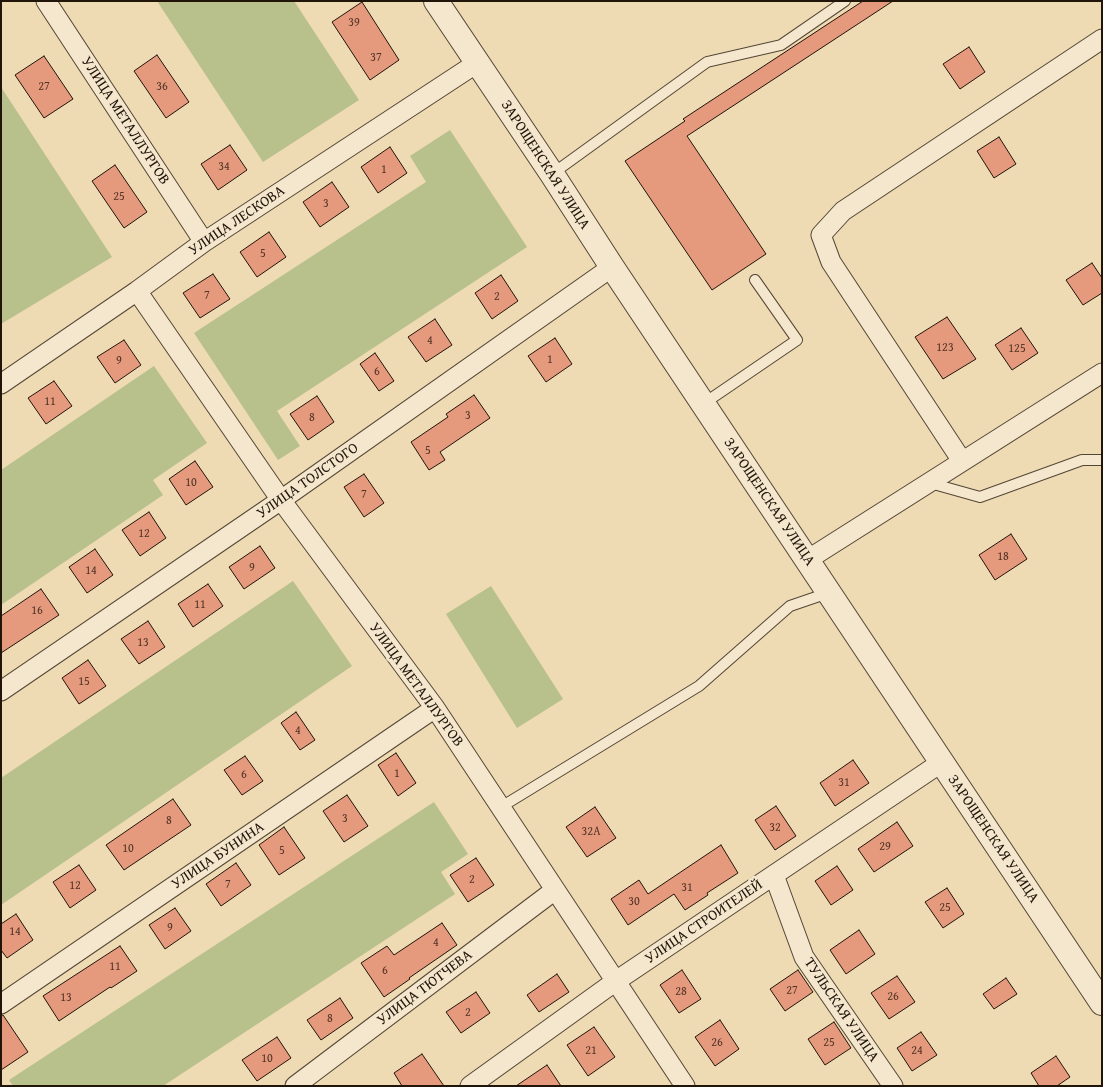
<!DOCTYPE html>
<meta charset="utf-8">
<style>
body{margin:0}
#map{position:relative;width:1103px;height:1087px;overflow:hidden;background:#eedab3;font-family:"Gentium Book Plus",serif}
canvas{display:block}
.frame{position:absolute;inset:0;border:2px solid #211409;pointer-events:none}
</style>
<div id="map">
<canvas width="1103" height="1087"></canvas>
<div class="frame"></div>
</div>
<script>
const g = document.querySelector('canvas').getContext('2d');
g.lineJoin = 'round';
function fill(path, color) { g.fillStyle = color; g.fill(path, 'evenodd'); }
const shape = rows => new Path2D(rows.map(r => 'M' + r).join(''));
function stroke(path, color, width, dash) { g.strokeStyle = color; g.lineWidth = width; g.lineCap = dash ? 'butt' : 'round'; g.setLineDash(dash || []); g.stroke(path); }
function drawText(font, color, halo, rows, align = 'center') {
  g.font = font + ' "Gentium Book Plus",serif'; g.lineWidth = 5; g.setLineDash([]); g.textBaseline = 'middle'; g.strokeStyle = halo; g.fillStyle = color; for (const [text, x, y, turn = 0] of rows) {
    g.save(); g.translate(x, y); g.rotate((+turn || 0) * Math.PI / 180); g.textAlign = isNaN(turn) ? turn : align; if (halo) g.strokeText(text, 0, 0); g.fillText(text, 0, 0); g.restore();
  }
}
fill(shape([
 [157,1,294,1,359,100,263,162],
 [1,87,112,257,1,324],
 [450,130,527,247,277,411,300,446,278,460,194,333,426,182,410,156],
 [154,366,207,443,153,480,163,495,1,605,1,470],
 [293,581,352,666,1,905,1,778],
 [491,586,563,699,517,728,446,614],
 [434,802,468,854,441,872,455,894,163,1086,13,1086,9,1080]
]), '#b8c08c');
const building = shape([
 [863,1,893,1,687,136,766,254,712,290,625,161,685,121,683,119,863,1],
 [362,2,399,60,370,80,332,22,362,2],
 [969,47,985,72,960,89,943,64,969,47],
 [157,55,189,102,166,118,134,71,157,55],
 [44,56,73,99,44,118,15,75,44,56],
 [999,137,1016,164,994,178,977,151,999,137],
 [230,145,247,170,218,190,201,164,230,145],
 [390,147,407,173,378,193,361,167,390,147],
 [115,165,147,212,124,228,92,181,115,165],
 [332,182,349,207,320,227,303,202,332,182],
 [269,232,286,257,257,277,240,252,269,232],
 [1092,263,1102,278,1102,293,1083,305,1066,280,1092,263],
 [213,274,230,299,200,318,183,293,213,274],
 [501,275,518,301,492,319,475,293,501,275],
 [947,317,976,359,943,379,915,337,947,317],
 [435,319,452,345,426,362,408,337,435,319],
 [1021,328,1038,353,1012,370,995,345,1021,328],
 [555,338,572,364,546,382,528,356,555,338],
 [124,340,141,365,115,383,97,357,124,340],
 [375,353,394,381,379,391,360,364,375,353],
 [54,381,72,406,46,424,28,398,54,381],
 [474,395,490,418,440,452,445,460,429,470,411,442,448,417,446,414,474,395],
 [317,396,334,422,308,440,290,414,317,396],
 [195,461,213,487,186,505,169,479,195,461],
 [364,474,384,503,364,517,344,487,364,474],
 [149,512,166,538,140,556,122,530,149,512],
 [1011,534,1027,559,995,580,979,555,1011,534],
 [260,546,275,568,244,589,229,567,260,546],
 [95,549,113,575,87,593,69,567,95,549],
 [208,584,223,606,193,627,178,604,208,584],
 [41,589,59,615,1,653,1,616,41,589],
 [148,621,165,647,139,664,121,639,148,621],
 [88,660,106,686,79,704,62,678,88,660],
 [296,712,315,740,300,750,281,723,296,712],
 [396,753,416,783,398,796,378,765,396,753],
 [245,756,263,781,242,795,224,770,245,756],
 [853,760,869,783,835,806,820,783,853,760],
 [347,795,368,826,344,842,323,811,347,795],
 [173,799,191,825,124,870,106,845,173,799],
 [776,806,796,836,775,850,755,820,776,806],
 [595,807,616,838,587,857,566,827,595,807],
 [897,822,913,846,874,872,858,849,897,822],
 [284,827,305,858,279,875,259,845,284,827],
 [721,845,738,873,707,893,708,895,685,910,674,894,628,925,611,899,639,880,648,894,721,845],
 [476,858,494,885,468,902,450,875,476,858],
 [236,863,251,885,221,906,206,884,236,863],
 [79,865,96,890,70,908,53,882,79,865],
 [837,866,853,890,831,905,815,881,837,866],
 [947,888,964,914,943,928,925,902,947,888],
 [175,908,191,931,165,949,149,925,175,908],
 [16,914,33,940,7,958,1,950,1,924,16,914],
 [442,923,457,945,409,978,410,979,384,997,361,963,387,946,394,955,442,923],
 [859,930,875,954,846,974,830,950,859,930],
 [120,946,137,971,111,988,110,987,59,1021,43,996,120,946],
 [682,970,701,999,679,1013,660,985,682,970],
 [798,970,813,992,785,1011,770,989,798,970],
 [557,974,569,992,539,1012,527,995,557,974],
 [897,976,915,1002,889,1019,871,993,897,976],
 [1006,978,1017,994,994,1009,983,994,1006,978],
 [476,992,490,1013,461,1033,446,1012,476,992],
 [340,998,353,1018,321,1040,307,1020,340,998],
 [1,1015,3,1015,28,1052,1,1070,1,1015],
 [720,1020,739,1049,715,1066,695,1037,720,1020],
 [834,1022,851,1048,825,1065,808,1039,834,1022],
 [594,1027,615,1057,588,1076,567,1045,594,1027],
 [921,1032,937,1055,912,1071,897,1048,921,1032],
 [277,1037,291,1058,257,1081,242,1060,277,1037],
 [422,1054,444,1086,402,1086,394,1073,422,1054],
 [1056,1056,1070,1077,1057,1086,1039,1086,1031,1073,1056,1056],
 [547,1065,561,1086,516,1086,547,1065]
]);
fill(building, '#e5997d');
stroke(building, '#211409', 1);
const service = shape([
 [552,174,707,62,781,45,845,1],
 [703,404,797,340,755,280],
 [930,483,980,497,1082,460,1102,460],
 [501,807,699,686,790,606,828,593]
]);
const minor = shape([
 [46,1,204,242],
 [137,291,281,500,435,708,685,1086],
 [1,384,137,291,204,242,477,63],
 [962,461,831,262,821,235,843,211,1102,39],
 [807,560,1102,373],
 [1,691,281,500,612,267],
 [774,875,804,957,893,1086],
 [1,1004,435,708],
 [295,1086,555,890],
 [470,1086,616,981,942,762]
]);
const tertiary = shape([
 [436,1,552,174,612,267,1102,1003]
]);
stroke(service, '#544634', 12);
stroke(minor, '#544634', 21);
stroke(tertiary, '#544634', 26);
stroke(service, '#f4e7ce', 10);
stroke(minor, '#f4e7ce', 19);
stroke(tertiary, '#f4e7ce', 24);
drawText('12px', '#523526', null, [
 ["39",354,23],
 ["37",376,58],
 ["27",44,87],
 ["36",162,87],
 ["34",224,167],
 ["1",384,170],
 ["25",119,197],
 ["3",326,204],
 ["5",263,254],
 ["7",207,296],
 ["2",497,297],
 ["4",430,341],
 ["123",945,348],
 ["125",1017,349],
 ["1",550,360],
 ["9",119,361],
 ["6",377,372],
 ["11",50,402],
 ["3",468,416],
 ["8",312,418],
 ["5",428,451],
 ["10",191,483],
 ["7",364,495],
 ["12",144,534],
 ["18",1003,557],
 ["9",252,568],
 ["14",91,571],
 ["11",200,605],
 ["16",37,611],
 ["13",143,643],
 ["15",84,682],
 ["4",298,731],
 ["1",397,774],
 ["6",244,775],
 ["31",844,783],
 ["3",345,819],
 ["8",169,821],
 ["32",775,828],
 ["32А",591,832],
 ["29",885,847],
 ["10",128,849],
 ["5",282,851],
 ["2",472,880],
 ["7",228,885],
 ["12",75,886],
 ["31",687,888],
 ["30",634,902],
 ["25",945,908],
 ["9",170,928],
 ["14",15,932],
 ["4",436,943],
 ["11",115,967],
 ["6",385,971],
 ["27",792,991],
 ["28",681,992],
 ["26",893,997],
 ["13",66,998],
 ["2",468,1013],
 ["8",330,1019],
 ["26",717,1043],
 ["25",829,1043],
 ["21",591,1051],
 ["24",917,1051],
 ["10",267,1059]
]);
drawText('15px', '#211409', '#f4e7ce', [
 ["УЛИЦА МЕТАЛЛУРГОВ",125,121,57],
 ["ЗАРОЩЕНСКАЯ УЛИЦА",545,165,57],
 ["УЛИЦА ЛЕСКОВА",237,221,-34],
 ["УЛИЦА ТОЛСТОГО",308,481,-35],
 ["ЗАРОЩЕНСКАЯ УЛИЦА",769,502,56],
 ["УЛИЦА МЕТАЛЛУРГОВ",416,685,54],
 ["ЗАРОЩЕНСКАЯ УЛИЦА",993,839,56],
 ["УЛИЦА БУНИНА",218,856,-34],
 ["УЛИЦА СТРОИТЕЛЕЙ",704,922,-34],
 ["УЛИЦА ТЮТЧЕВА",425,988,-37],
 ["ТУЛЬСКАЯ УЛИЦА",841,1010,56]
]);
</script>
